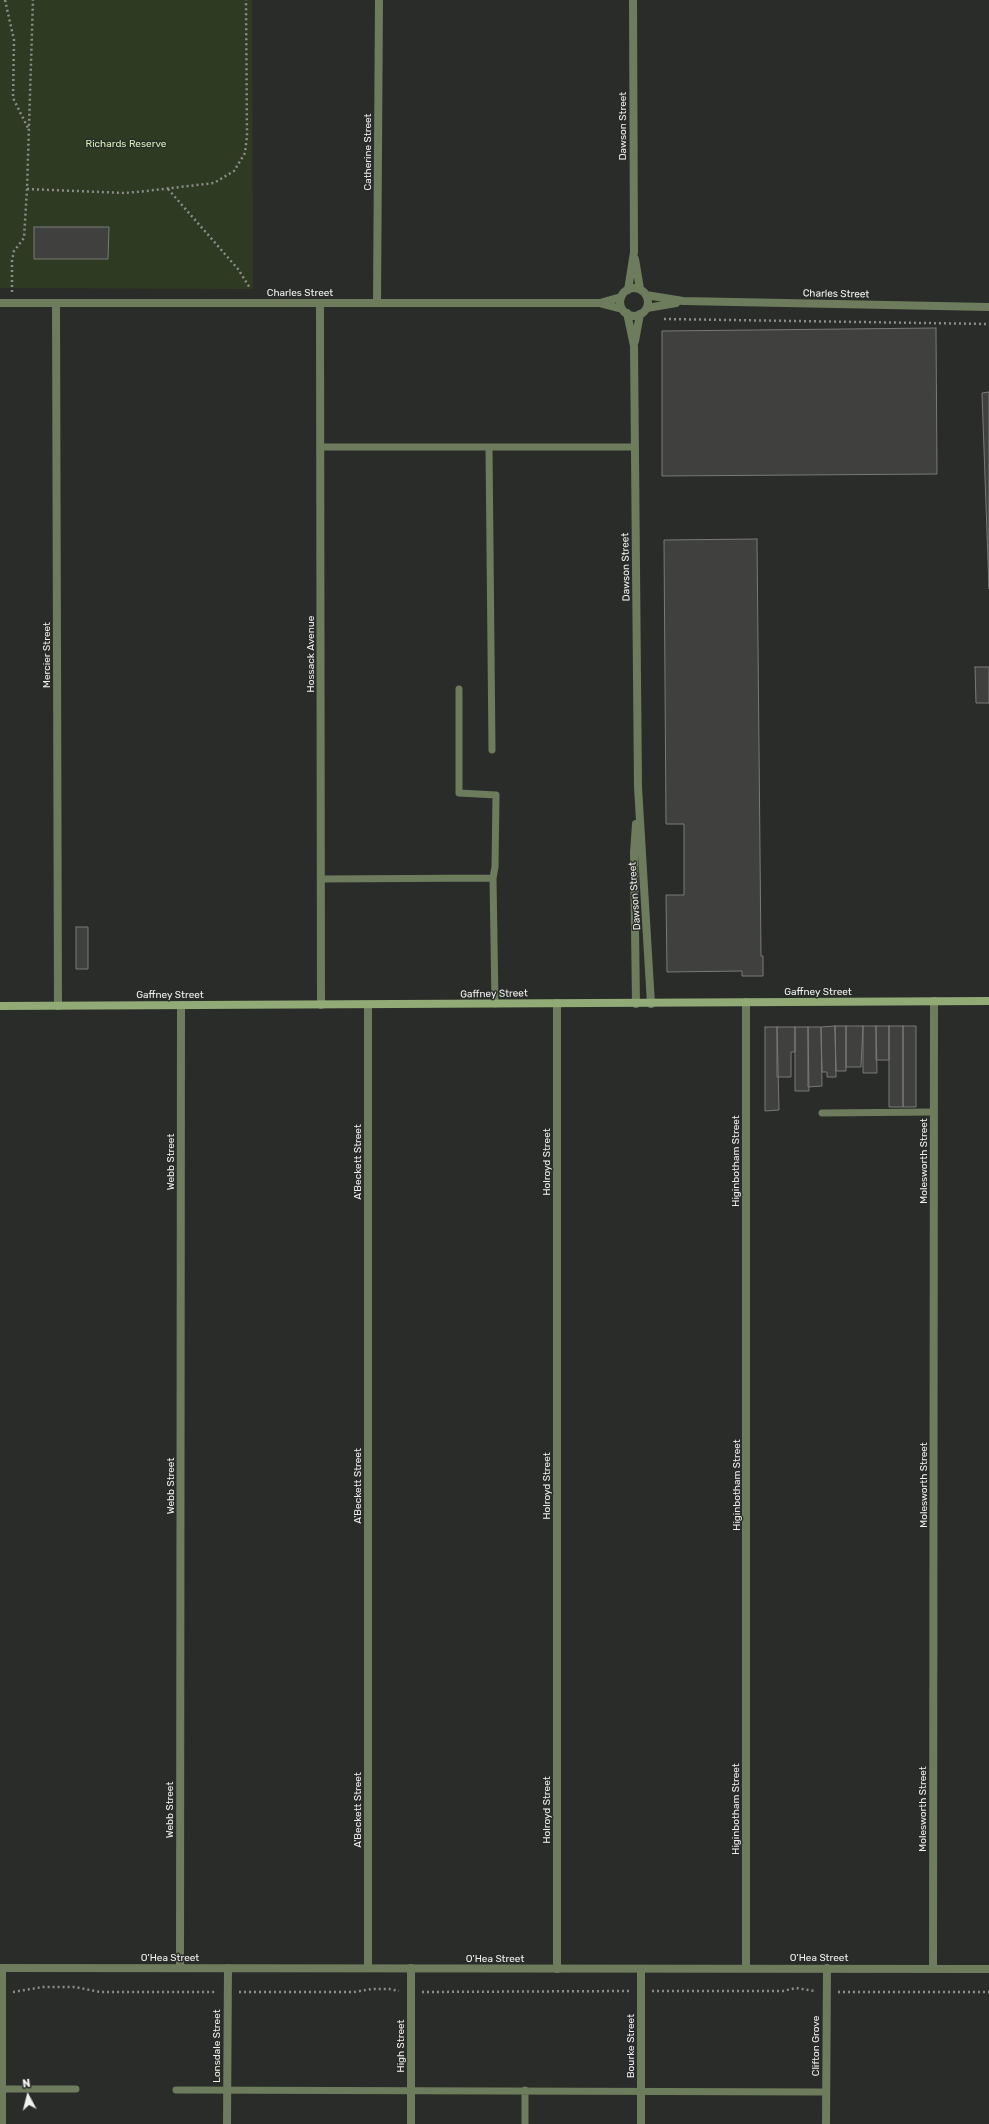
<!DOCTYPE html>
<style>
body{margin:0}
#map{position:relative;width:989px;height:2124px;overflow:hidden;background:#2a2c29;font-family:Rubik,sans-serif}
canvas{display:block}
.north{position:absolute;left:8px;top:2076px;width:40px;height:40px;-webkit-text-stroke:3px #2a2c29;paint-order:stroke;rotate:353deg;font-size:11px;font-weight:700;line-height:16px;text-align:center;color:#f1f2f0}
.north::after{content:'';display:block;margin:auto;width:14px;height:18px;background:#f1f2f0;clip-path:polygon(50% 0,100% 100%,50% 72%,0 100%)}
</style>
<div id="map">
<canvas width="989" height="2124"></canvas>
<div class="north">N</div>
</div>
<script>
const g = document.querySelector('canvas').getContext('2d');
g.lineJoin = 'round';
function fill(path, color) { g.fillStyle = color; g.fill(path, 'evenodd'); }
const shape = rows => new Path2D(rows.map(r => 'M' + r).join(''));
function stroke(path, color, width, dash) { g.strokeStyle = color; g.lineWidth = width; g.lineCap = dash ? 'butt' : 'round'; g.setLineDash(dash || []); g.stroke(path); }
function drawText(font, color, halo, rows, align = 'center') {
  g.font = font + ' Rubik,sans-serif'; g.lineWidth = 3; g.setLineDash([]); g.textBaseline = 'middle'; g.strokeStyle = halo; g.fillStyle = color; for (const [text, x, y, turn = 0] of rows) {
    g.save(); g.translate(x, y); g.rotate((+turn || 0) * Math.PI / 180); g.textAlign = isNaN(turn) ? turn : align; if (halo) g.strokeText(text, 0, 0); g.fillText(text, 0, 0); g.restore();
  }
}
fill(shape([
 [0,0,252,0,253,289,0,288]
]), '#2f3a22');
const building = shape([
 [34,227,109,227,108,259,34,259,34,227],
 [936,328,937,474,662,476,662,331,936,328],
 [989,392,989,589,982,393,989,392],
 [757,539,761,956,763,956,763,976,742,976,742,971,667,972,666,895,684,895,684,824,666,824,664,540,757,539],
 [975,667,989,667,989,703,976,703,975,667],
 [76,927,88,927,88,969,76,969,76,927],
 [835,1026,836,1077,827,1077,827,1072,822,1072,821,1027,835,1026],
 [835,1026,846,1026,846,1071,836,1071,835,1026],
 [846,1026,863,1026,861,1067,846,1067,846,1026],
 [863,1026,876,1026,877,1073,863,1073,863,1026],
 [876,1026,889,1026,889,1060,876,1060,876,1026],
 [889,1026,903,1026,903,1107,889,1107,889,1026],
 [903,1026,916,1026,916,1107,903,1107,903,1026],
 [765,1027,777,1027,779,1110,765,1111,765,1027],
 [777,1027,795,1027,795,1052,791,1052,791,1077,777,1077,777,1027],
 [795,1027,808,1027,809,1091,795,1091,795,1027],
 [808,1027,821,1027,822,1086,808,1087,808,1027]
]);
fill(building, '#40413e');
stroke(building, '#787a76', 1);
stroke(shape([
 [5,0,14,40,13,98,29,130],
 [27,189,125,193,146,191,214,183,234,171,245,153,247,136,246,0],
 [168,189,238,269,250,288],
 [12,292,12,260,14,251,24,238,27,189,33,0],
 [664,319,989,324],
 [652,1991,783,1991,796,1988,815,1991],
 [13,1992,43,1987,75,1987,100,1992,216,1992],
 [239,1992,354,1992,372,1989,389,1989,399,1991],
 [422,1992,629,1991],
 [838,1992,989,1992]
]), '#8c8d8b', 2.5, [2, 3]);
stroke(shape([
 [320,447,635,447],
 [489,447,492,750],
 [459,689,459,793,496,795,495,867,493,878],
 [321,879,493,878,495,1004],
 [822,1113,934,1112],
 [3,2089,76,2089],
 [176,2090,826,2092],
 [525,2124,525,2090]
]), '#6d7c5c', 7);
stroke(shape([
 [635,259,640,289],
 '620 302a14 14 0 1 1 28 0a14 14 0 1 1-28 0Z',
 [628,290,634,252,633,0],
 [646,295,683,301,989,307],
 [0,303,599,303,622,309],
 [56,303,58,1006],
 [320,303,321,1005],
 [377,303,379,0],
 [600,303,621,297],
 [647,308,676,303],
 [627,313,634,346,638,787,651,1004],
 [635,341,640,314],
 [746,1002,746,1968],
 [636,1004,634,853,636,824],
 [2,1968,2,2124],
 [180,1968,181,1005],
 [368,1968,368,1005],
 [933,1968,934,1001],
 [557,1969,557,1003],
 [641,1969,641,2124],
 [227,2124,228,1968],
 [411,2124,411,1968],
 [826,2124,827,1968]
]), '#6d7c5c', 8);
stroke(shape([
 [0,1968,989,1969]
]), '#6d7c5c', 8);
stroke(shape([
 [0,1006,989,1001]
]), '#92aa76', 8);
drawText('10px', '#f1f2f0', '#2a2c29', [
 ["Dawson Street",623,126,-90],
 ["Catherine Street",368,152,-90],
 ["Charles Street",300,293],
 ["Charles Street",836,294,1],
 ["Dawson Street",626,567,-91],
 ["Hossack Avenue",311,654,-90],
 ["Mercier Street",47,655,-90],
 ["Dawson Street",635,896,-94],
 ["Gaffney Street",818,992],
 ["Gaffney Street",494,994,-1],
 ["Gaffney Street",170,995],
 ["Higinbotham Street",736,1161,-90],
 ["Molesworth Street",924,1161,-90],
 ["Webb Street",171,1162,-90],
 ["A'Beckett Street",358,1162,-90],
 ["Holroyd Street",547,1162,-90],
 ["Higinbotham Street",737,1485,-90],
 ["Molesworth Street",924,1485,-90],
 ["Webb Street",171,1486,-90],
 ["A'Beckett Street",358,1486,-90],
 ["Holroyd Street",547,1486,-90],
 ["Higinbotham Street",736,1809,-90],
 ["Molesworth Street",923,1809,-90],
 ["Webb Street",170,1810,-90],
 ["A'Beckett Street",358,1810,-90],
 ["Holroyd Street",547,1810,-90],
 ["O'Hea Street",170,1958],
 ["O'Hea Street",819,1958],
 ["O'Hea Street",495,1959],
 ["Lonsdale Street",217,2046,-90],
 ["High Street",401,2046,-90],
 ["Bourke Street",631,2046,-90],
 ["Clifton Grove",816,2046,-90]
]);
drawText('10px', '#d4f0b5', '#2a2c29', [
 ["Richards Reserve",126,144]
]);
</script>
